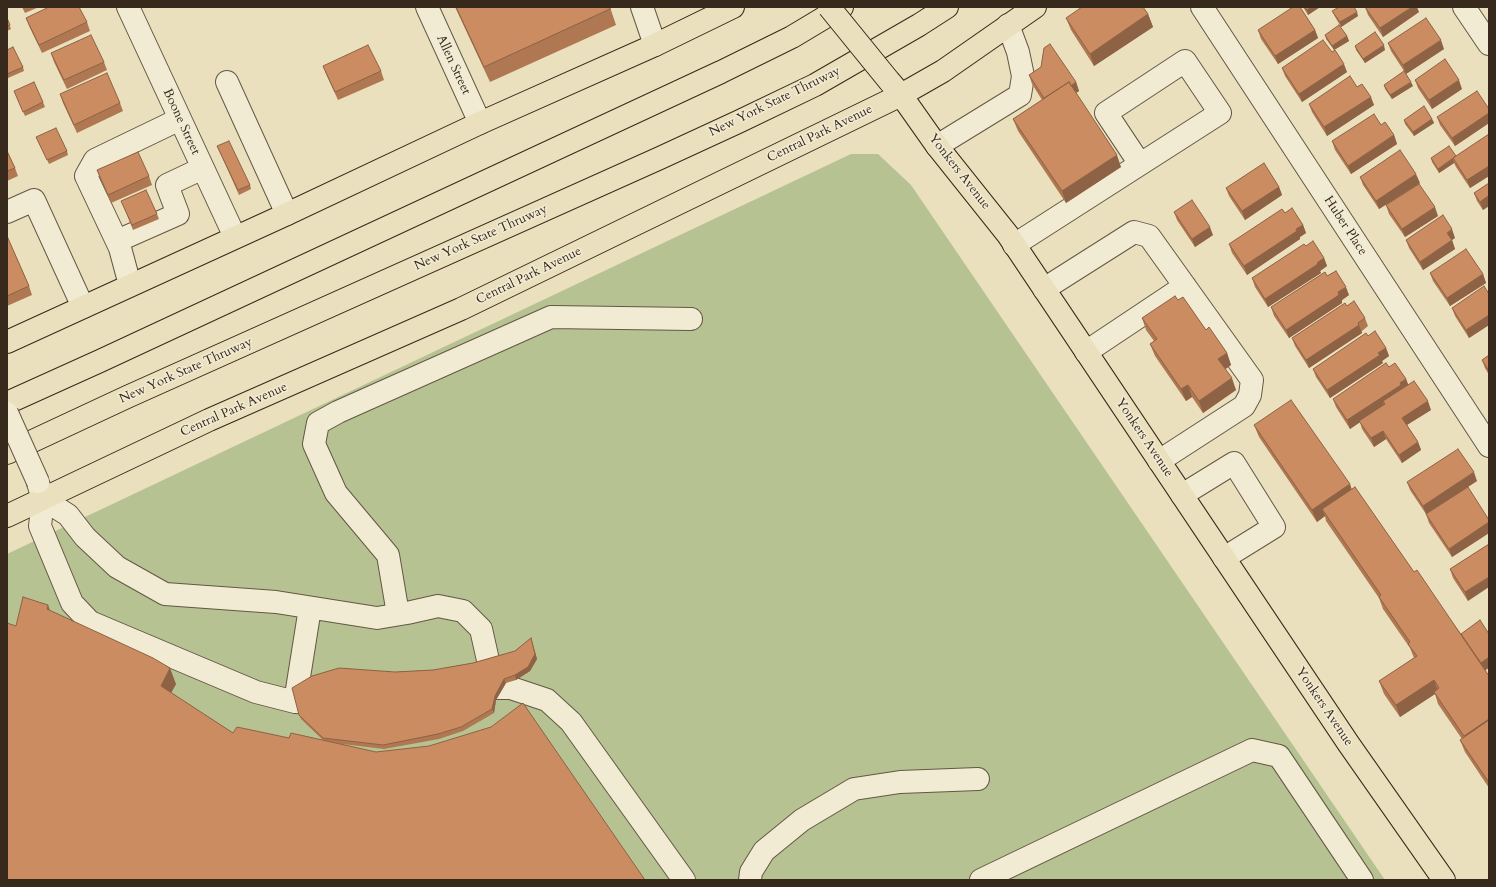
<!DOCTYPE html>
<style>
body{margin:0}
#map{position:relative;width:1496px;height:887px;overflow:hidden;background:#eae0bd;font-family:Cardo,serif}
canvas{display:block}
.frame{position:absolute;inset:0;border:8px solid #37291b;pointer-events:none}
</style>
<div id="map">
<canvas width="1496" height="887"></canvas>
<div class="frame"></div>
</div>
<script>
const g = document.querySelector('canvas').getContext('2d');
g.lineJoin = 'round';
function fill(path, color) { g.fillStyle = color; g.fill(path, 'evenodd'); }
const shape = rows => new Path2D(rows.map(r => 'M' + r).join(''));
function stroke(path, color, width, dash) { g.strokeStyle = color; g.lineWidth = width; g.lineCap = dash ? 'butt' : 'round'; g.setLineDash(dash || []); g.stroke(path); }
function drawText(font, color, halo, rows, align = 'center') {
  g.font = font + ' Cardo,serif'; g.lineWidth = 3; g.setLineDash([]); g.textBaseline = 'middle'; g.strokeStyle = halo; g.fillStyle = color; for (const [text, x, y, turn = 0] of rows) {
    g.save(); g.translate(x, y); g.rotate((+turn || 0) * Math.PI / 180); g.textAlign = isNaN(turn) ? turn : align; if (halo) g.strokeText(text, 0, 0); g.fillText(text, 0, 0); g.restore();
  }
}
fill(shape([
 [851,154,878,154,911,185,1385,880,7,880,7,554]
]), '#b6c292');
const minor = shape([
 [128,7,235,237],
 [427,7,480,123],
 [642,7,655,45],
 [1202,7,1489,446],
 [1464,7,1489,44],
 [227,82,287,214],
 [937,146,1020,95,1023,76,1018,52,1008,25],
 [7,212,34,200,83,307],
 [117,241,178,214,167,185,203,168],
 [1014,245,1220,113,1185,61,1106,113,1140,164],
 [130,285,120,248,86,176,95,160,180,119],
 [1044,289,1134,232,1149,236,1252,380,1250,395,1244,406,1159,461],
 [1086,352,1185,286],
 [38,483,43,499,40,526,72,603,90,622,256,692,295,702,325,703],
 [1182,495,1234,463,1274,527,1224,558],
 [43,499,68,515,85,537,117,567,165,594,276,602,377,618,407,613,438,606,463,611,481,629,494,687],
 [398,614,388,555,336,493,314,444,318,423,338,412,551,317,691,319],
 [474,690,483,688,511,688,547,700,571,722,684,880],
 [295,702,310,608],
 [750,880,751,872,764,851,802,820,854,789,900,782,978,779],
 [981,880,1252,750,1279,756,1362,880]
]);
const major = shape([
 [891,83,901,95,937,146,1008,235,1348,743,1444,880],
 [7,342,287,214,480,123,655,45,733,7],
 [7,516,209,420,461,309,901,95,943,71,1035,7]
]);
const highway = shape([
 [7,403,100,361,721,72,792,37,842,7],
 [7,453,127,397,660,158,738,122,815,85,919,25,947,7]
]);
stroke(minor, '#645744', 24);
stroke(major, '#37291b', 24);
stroke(highway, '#37291b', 24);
stroke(minor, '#f1ebd4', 22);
stroke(major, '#eae0bd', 22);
stroke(highway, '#eae0bd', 22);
const minorBridge = shape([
 [7,413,38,482]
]);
const majorBridge = shape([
 [829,7,890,82]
]);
stroke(minorBridge, '#645744', 24, []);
stroke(majorBridge, '#37291b', 24, []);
stroke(minorBridge, '#f1ebd4', 22);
stroke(majorBridge, '#eae0bd', 22);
fill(shape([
 [22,7,39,7,25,13],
 [455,7,610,7,616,25,490,82],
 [1303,7,1320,7,1308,15],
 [1365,7,1419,12,1383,37,1368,15],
 [1332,11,1358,16,1341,27,1334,15],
 [1148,14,1153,27,1094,66,1071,30,1066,18],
 [7,18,11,29,7,31],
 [26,18,87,22,90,31,42,53,29,26],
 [1258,30,1315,30,1318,38,1278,64,1261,39],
 [1325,35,1347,36,1349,41,1334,50,1326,39],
 [1388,43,1444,49,1406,74,1391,51],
 [1355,46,1385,50,1365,63,1356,50],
 [7,50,23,67,24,71,8,78,7,75],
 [1332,52,1347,72,1302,102,1285,76,1282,68],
 [51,53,104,62,107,70,67,89,54,62],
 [323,66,381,71,384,80,338,100,326,74],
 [1029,75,1076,82,1079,91,1076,93,1121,167,1066,203,1018,131,1013,119,1042,100,1032,84],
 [1415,80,1462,89,1432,109,1418,88],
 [1384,85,1413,86,1392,99,1385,89],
 [1357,87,1374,105,1327,136,1312,112,1309,104],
 [14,91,43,102,45,107,25,116],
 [60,94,120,103,123,111,77,133,63,103],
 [1489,109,1489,123,1455,146,1440,125,1437,117],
 [1432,119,1434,123,1414,136,1405,124,1404,120],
 [1381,125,1394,135,1397,144,1351,174,1335,150,1332,141],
 [1489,134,1489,176,1470,188,1456,167,1454,163,1439,173,1432,162,1431,158,1456,156],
 [36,137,67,151,68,155,49,164],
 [217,146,250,185,251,189,239,195],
 [7,151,15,168,18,176,7,181],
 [97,170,149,176,152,185,111,203],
 [1360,177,1420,183,1379,209,1363,185],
 [1489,183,1489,206,1483,210,1477,201,1474,193],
 [1279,187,1282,195,1245,220,1229,196,1226,188],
 [123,205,157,214,159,219,133,230],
 [1386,205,1438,216,1405,237,1389,214],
 [1174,212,1213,235,1195,247,1177,220],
 [1285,213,1303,225,1306,233,1300,237,1300,239,1247,275,1232,253,1229,244],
 [7,236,29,286,32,295,7,306],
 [1455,238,1452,240,1455,249,1423,270,1409,248,1406,240],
 [1306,246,1324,258,1327,266,1320,271,1321,273,1268,307,1255,287,1252,278],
 [1430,273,1483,274,1486,283,1450,306,1433,281],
 [1327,276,1349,295,1342,300,1342,303,1289,338,1274,316,1271,307],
 [1489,294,1489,325,1469,338,1455,316,1452,308],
 [1178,300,1227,353,1231,365,1225,369,1236,390,1203,413,1192,397,1186,401,1155,356,1150,344,1154,341,1146,330,1142,318],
 [1347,306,1365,318,1368,326,1362,331,1362,333,1309,368,1295,346,1292,338],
 [1368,336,1386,348,1389,356,1382,361,1383,363,1330,398,1316,377,1313,369],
 [1489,355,1489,375,1485,368,1482,360],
 [1389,367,1406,379,1408,384,1431,410,1407,425,1418,442,1421,450,1402,463,1386,439,1374,447,1362,429,1360,422,1350,429,1336,407,1333,399],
 [1254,425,1350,484,1351,489,1462,635,1480,620,1485,670,1489,676,1489,792,1488,789,1489,788,1465,752,1460,740,1462,739,1438,704,1435,694,1400,717,1384,694,1379,681,1414,658,1410,648,1383,609,1379,598,1326,521,1325,516,1317,522,1259,437],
 [1477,481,1426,514,1410,490,1407,482],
 [1426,514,1489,520,1489,533,1452,557,1429,523],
 [1489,544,1468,601,1453,578,1450,569],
 [50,611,176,684,171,693,233,733,289,738,323,740,301,719,299,715,395,672,433,670,473,663,515,651,531,638,537,659,530,671,516,680,506,683,496,700,494,713,463,731,439,739,384,749,342,744,7,880,16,626]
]), '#af7853');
fill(shape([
 [1312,7,1320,7,1308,15,1307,10],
 [1412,7,1417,7,1419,12,1383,37,1380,28],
 [1357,12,1358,16,1341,27,1340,22],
 [1148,14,1153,27,1094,66,1090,54],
 [1315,30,1318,38,1278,64,1275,56],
 [1347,36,1349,41,1334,50,1332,46],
 [1441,40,1444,49,1406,74,1403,65],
 [1384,45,1385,50,1365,63,1363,59],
 [1344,64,1347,72,1302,102,1299,94],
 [1459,80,1462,89,1432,109,1429,100],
 [1076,82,1079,91,1050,110,1046,102],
 [1411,82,1413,86,1392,99,1390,95],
 [1371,97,1374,105,1327,136,1324,127],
 [1489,113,1489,123,1455,146,1452,138],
 [1432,119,1434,123,1414,136,1413,132],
 [1394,135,1397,144,1351,174,1348,166],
 [1117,155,1121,167,1066,203,1062,191],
 [1453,159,1454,163,1439,173,1438,169],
 [1489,166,1489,176,1470,188,1467,180],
 [1416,174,1420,183,1379,209,1376,201],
 [1279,187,1282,195,1245,220,1242,211],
 [1488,196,1489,199,1489,206,1483,210,1480,202],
 [1435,207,1438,216,1405,237,1402,229],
 [1303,225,1306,233,1300,237,1300,239,1247,275,1244,266],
 [1210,227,1213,235,1195,247,1192,239],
 [1452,229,1455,238,1450,241,1447,233],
 [1452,240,1455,249,1423,270,1420,262],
 [1324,258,1327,266,1320,271,1321,273,1268,307,1265,299],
 [1483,274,1486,283,1450,306,1447,298],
 [1346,287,1349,295,1342,300,1342,303,1289,338,1286,330],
 [1489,315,1489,325,1469,338,1466,330],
 [1359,325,1362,333,1309,368,1306,360],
 [1386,348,1389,356,1382,361,1383,363,1330,398,1327,390],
 [1227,353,1231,365,1223,371,1218,359],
 [1232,378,1236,390,1203,413,1199,401],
 [1406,379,1409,387,1383,401,1384,406,1350,429,1347,420],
 [1188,385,1192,397,1186,401,1181,389],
 [1428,401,1431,410,1405,426,1402,418],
 [1383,431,1386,439,1374,447,1371,438],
 [1418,442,1421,450,1402,463,1399,455],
 [1474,472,1477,481,1426,514,1423,506],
 [1350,484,1354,496,1322,509,1325,516,1317,522,1312,510],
 [1489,522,1489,533,1452,557,1449,549],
 [1489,577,1489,587,1468,601,1465,592],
 [48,605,54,621,47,609],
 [531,638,537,659,530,671,516,680,515,675],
 [1489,657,1489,668,1484,671,1481,663],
 [170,668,176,684,166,702,161,686],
 [504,679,506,683,496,700,494,713,492,709,495,696],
 [1434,680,1438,692,1434,692,1435,694,1400,717,1396,705],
 [1489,719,1489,734,1468,748,1464,736]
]), '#8e6244');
const building = shape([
 [49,7,79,7,87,22,39,45,26,18,49,7],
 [456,7,610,7,610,9,484,67,456,7],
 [1082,7,1143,7,1148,14,1090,54,1066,18,1082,7],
 [1293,7,1300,7,1315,30,1275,56,1258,30,1293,7],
 [1305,7,1312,7,1307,10,1305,7],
 [1339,7,1354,7,1357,12,1340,22,1332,11,1339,7],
 [1365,7,1412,7,1380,28,1365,7],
 [7,18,10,25,7,26,7,18],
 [1426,18,1441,40,1403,65,1388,43,1426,18],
 [1339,25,1347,36,1332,46,1325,35,1339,25],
 [1375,32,1384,45,1363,59,1355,46,1375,32],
 [91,35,104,62,64,80,51,53,91,35],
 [1323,40,1332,52,1335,50,1344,64,1299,94,1282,68,1323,40],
 [1050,44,1076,82,1071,86,1069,82,1044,98,1029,75,1041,67,1044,48,1050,44],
 [368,45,381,71,335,92,323,66,368,45],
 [13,47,23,67,7,74,7,50,13,47],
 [1445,59,1459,80,1429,100,1415,80,1445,59],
 [1404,71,1411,82,1390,95,1384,85,1404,71],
 [107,73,120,103,74,125,60,94,107,73],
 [1350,76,1357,87,1362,84,1371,97,1324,127,1309,104,1350,76],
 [34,82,43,102,23,112,14,91,34,82],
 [1069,82,1117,155,1062,191,1013,119,1069,82],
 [1477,91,1489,109,1489,113,1452,138,1437,117,1477,91],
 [1424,106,1432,119,1413,132,1404,120,1424,106],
 [1374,114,1381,125,1385,122,1394,135,1348,166,1332,141,1374,114],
 [56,128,67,151,47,160,36,137,56,128],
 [1489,134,1489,166,1467,180,1453,158,1489,134],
 [229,141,250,185,238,190,217,146,229,141],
 [1449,146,1456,156,1438,169,1431,158,1449,146],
 [1400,150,1416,174,1376,201,1360,177,1400,150],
 [7,151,15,168,7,171,7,151],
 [138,152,149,176,108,195,97,170,138,152],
 [1264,163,1279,187,1242,211,1226,188,1264,163],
 [1489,183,1489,198,1488,196,1480,202,1474,193,1489,183],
 [1419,184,1435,207,1402,229,1386,205,1419,184],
 [146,190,157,214,132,225,121,201,146,190],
 [1192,200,1210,227,1192,239,1174,212,1192,200],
 [1292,208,1303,225,1296,229,1297,231,1244,266,1229,244,1282,209,1285,213,1292,208],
 [1443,215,1452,229,1447,233,1452,240,1420,262,1406,240,1443,215],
 [7,236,29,286,7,296,7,236],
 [1313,241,1324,258,1317,263,1318,264,1265,299,1252,278,1304,244,1306,246,1313,241],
 [1466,249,1483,274,1447,298,1430,273,1466,249],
 [1336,271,1346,287,1338,292,1339,295,1286,330,1271,307,1325,272,1327,276,1336,271],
 [1484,286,1489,294,1489,315,1466,330,1452,308,1484,286],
 [1175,296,1178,300,1183,297,1206,330,1209,327,1227,353,1218,359,1232,378,1199,401,1188,385,1181,389,1150,344,1157,339,1142,318,1175,296],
 [1354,301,1365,318,1358,323,1359,325,1306,360,1292,338,1345,303,1347,306,1354,301],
 [1375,331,1386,348,1378,353,1380,355,1327,390,1313,369,1366,333,1368,336,1375,331],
 [1489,355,1489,371,1482,360,1489,355],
 [1386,363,1389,367,1395,363,1406,379,1400,383,1401,385,1347,420,1333,399,1386,363],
 [1414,381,1428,401,1402,418,1418,442,1399,455,1383,431,1371,438,1359,421,1385,404,1383,401,1414,381],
 [1291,400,1350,484,1312,510,1254,425,1291,400],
 [1458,449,1474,472,1423,506,1407,482,1458,449],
 [1355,487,1414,572,1417,570,1489,676,1489,719,1464,736,1434,692,1439,688,1434,680,1396,705,1379,681,1417,656,1408,644,1410,642,1379,597,1381,595,1322,509,1355,487],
 [1468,487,1489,520,1489,522,1449,549,1426,514,1468,487],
 [1489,544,1489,577,1465,592,1450,569,1489,544],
 [23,597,48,605,47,609,153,658,170,668,161,686,233,733,237,727,289,738,291,733,376,752,429,746,491,727,523,703,645,880,7,880,7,623,16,626,23,597],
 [1480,620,1489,634,1489,657,1481,663,1461,634,1480,620],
 [531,638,535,654,528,667,515,675,504,679,495,696,492,709,461,727,438,734,383,745,323,738,299,715,292,688,312,676,339,668,395,672,433,670,473,663,515,651,531,638],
 [1489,720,1489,780,1488,781,1460,740,1489,720]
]);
fill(building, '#cb8c61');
stroke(building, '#8e6244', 1);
drawText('13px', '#37291b', '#f1ebd4', [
 ["Allen Street",453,65,65],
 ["New York State Thruway",775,102,-26],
 ["Boone Street",181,122,65],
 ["Central Park Avenue",820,134,-26],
 ["Yonkers Avenue",959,172,52],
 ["Huber Place",1345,226,57],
 ["New York State Thruway",481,238,-24],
 ["Central Park Avenue",529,276,-26],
 ["New York State Thruway",186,371,-24],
 ["Central Park Avenue",234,410,-24],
 ["Yonkers Avenue",1144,438,56],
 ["Yonkers Avenue",1324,707,56]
]);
</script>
